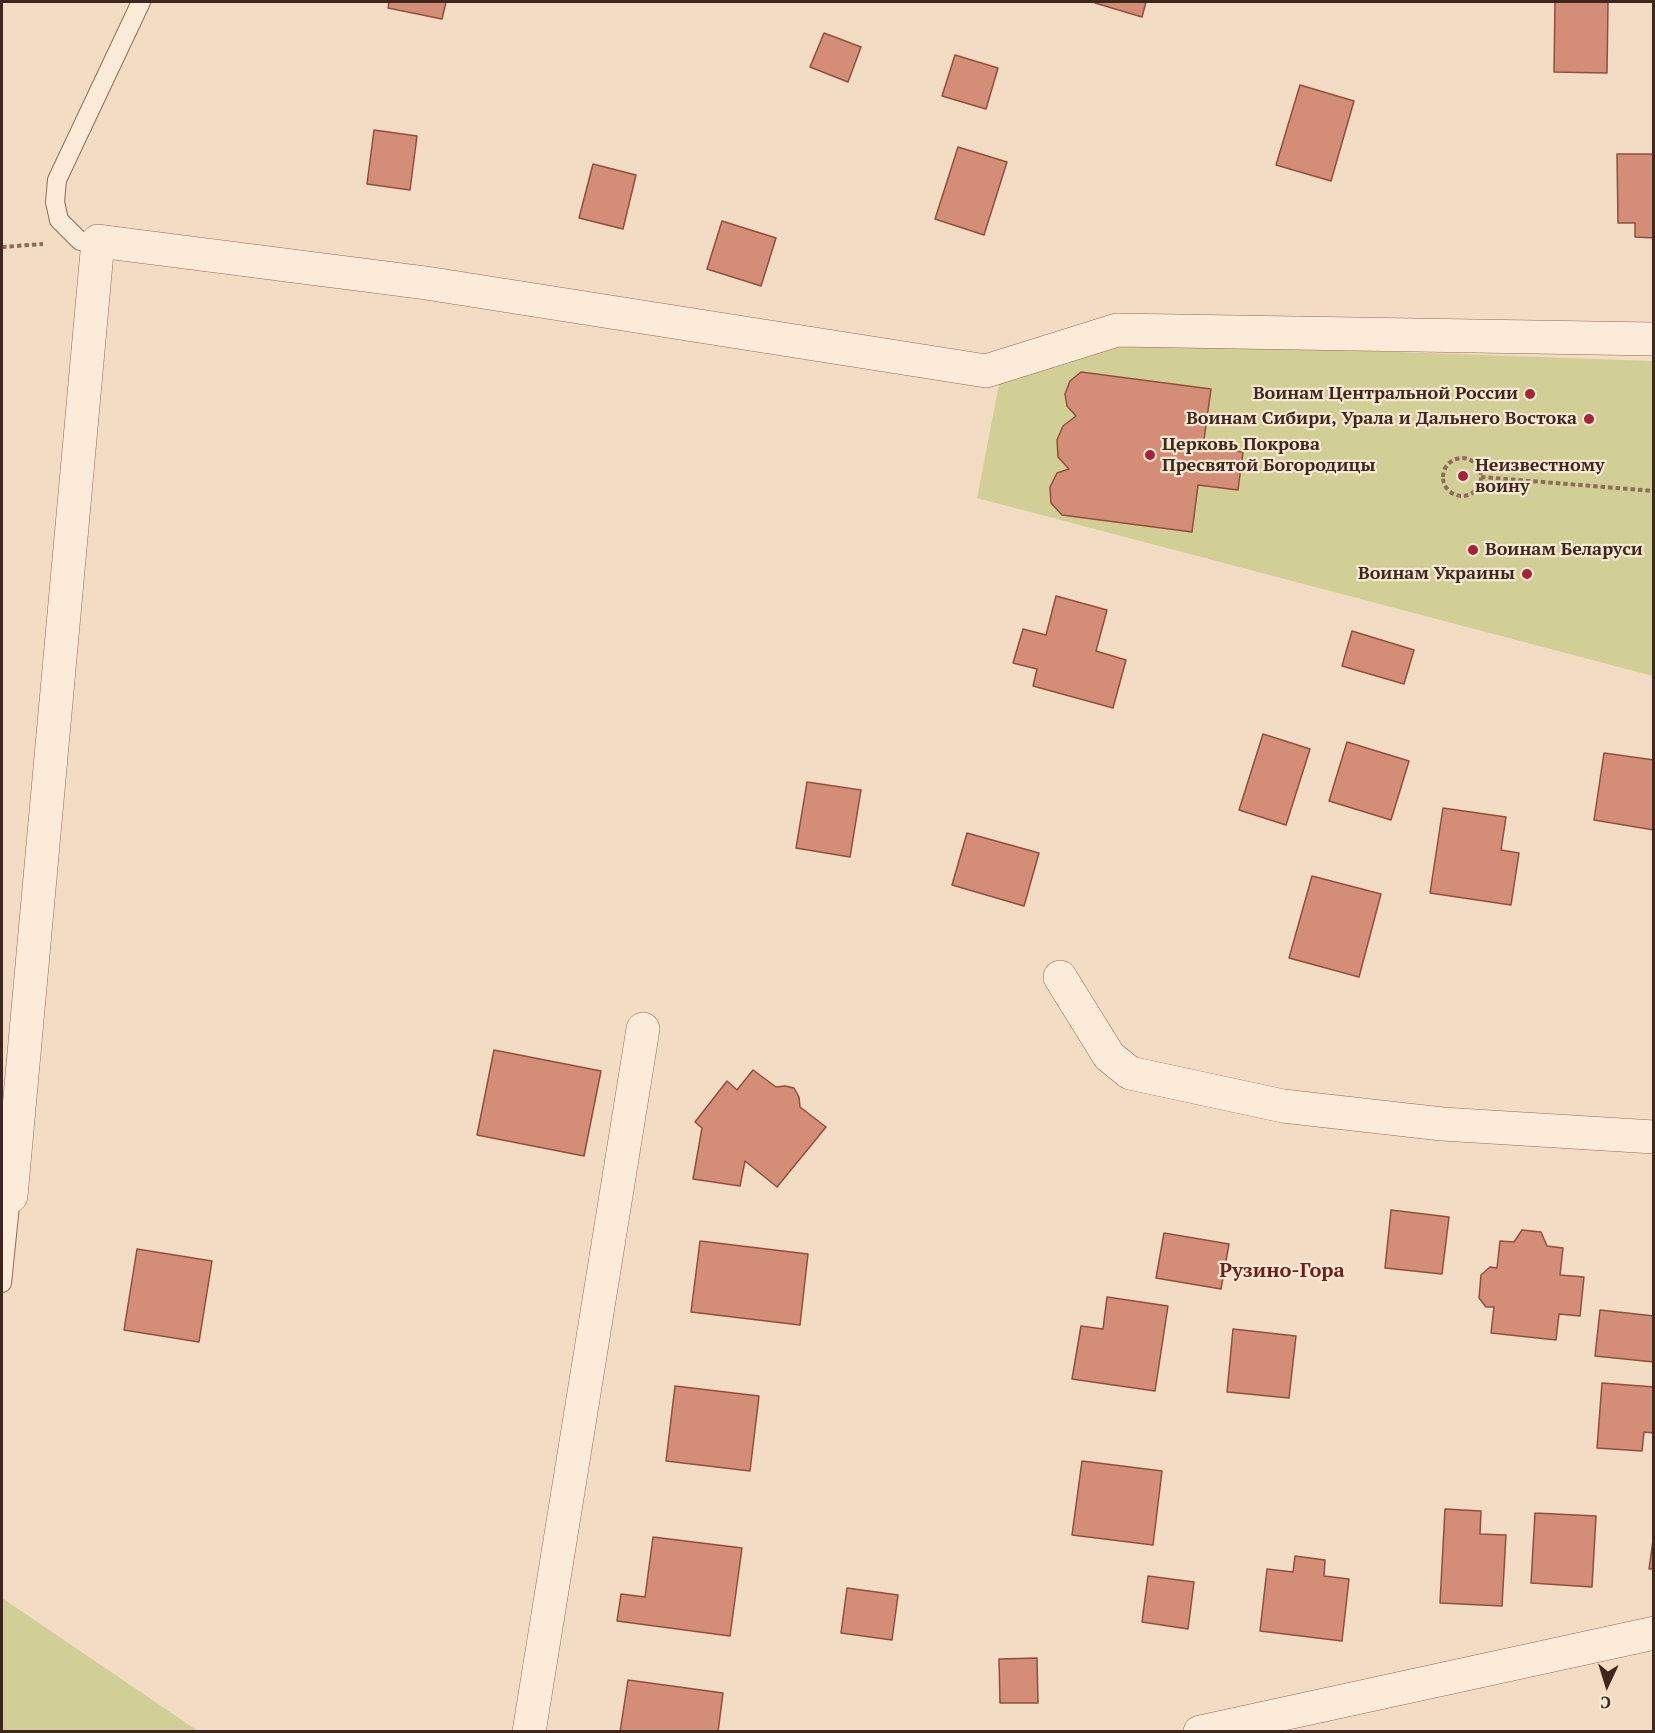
<!DOCTYPE html>
<meta charset="utf-8">
<style>
body{margin:0}
#map{position:relative;width:1655px;height:1733px;overflow:hidden;background:#f2ddc4;font-family:"PT Serif",serif}
canvas{display:block}
.frame{position:absolute;inset:0;border:3px solid #3e281e;pointer-events:none}
.north{position:absolute;left:1577px;top:1655px;width:60px;height:60px;-webkit-text-stroke:4px #f9e8d4;paint-order:stroke;rotate:184deg;font-size:16px;font-weight:700;line-height:24px;text-align:center;color:#3e281e}
.north::after{content:'';display:block;margin:auto;width:21px;height:27px;background:#3e281e;clip-path:polygon(50% 0,100% 100%,50% 72%,0 100%)}
</style>
<div id="map">
<canvas width="1655" height="1733"></canvas>
<div class="frame"></div>
<div class="north">С</div>
</div>
<script>
const g = document.querySelector('canvas').getContext('2d');
g.lineJoin = 'round';
function fill(path, color) { g.fillStyle = color; g.fill(path, 'evenodd'); }
const shape = rows => new Path2D(rows.map(r => 'M' + r).join(''));
function stroke(path, color, width, dash) { g.strokeStyle = color; g.lineWidth = width; g.lineCap = dash ? 'butt' : 'round'; g.setLineDash(dash || []); g.stroke(path); }
function drawText(font, color, halo, rows, align = 'center') {
  g.font = font + ' "PT Serif",serif'; g.lineWidth = 4.5; g.setLineDash([]); g.textBaseline = 'middle'; g.strokeStyle = halo; g.fillStyle = color; for (const [text, x, y, turn = 0] of rows) {
    g.save(); g.translate(x, y); g.rotate((+turn || 0) * Math.PI / 180); g.textAlign = isNaN(turn) ? turn : align; if (halo) g.strokeText(text, 0, 0); g.fillText(text, 0, 0); g.restore();
  }
}
fill(shape([
 [1113,342,1653,361,1653,676,977,498,999,384],
 [2,1598,198,1731,2,1731]
]), '#d2cf96');
const building = shape([
 [389,2,446,2,442,19,388,8,389,2],
 [1096,2,1146,2,1142,17,1095,3,1096,2],
 [1555,2,1608,2,1607,73,1554,72,1555,2],
 [824,33,861,47,848,82,810,67,824,33],
 [955,55,998,68,986,109,942,96,955,55],
 [1300,85,1354,101,1331,181,1276,165,1300,85],
 [374,130,417,136,410,190,367,184,374,130],
 [958,147,1007,162,984,235,935,219,958,147],
 [1617,154,1654,154,1654,238,1635,237,1635,223,1618,223,1617,154],
 [593,164,636,175,623,229,579,218,593,164],
 [722,221,776,238,761,286,707,269,722,221],
 [1081,372,1211,389,1203,447,1243,452,1238,490,1198,485,1192,532,1062,515,1051,503,1050,487,1057,473,1069,469,1058,457,1057,440,1063,426,1076,416,1067,406,1065,394,1070,381,1081,372],
 [1056,596,1107,610,1096,651,1126,660,1113,708,1033,686,1037,669,1013,663,1023,629,1046,635,1056,596],
 [1352,631,1414,650,1404,684,1342,666,1352,631],
 [1263,734,1310,749,1286,825,1239,810,1263,734],
 [1347,742,1409,761,1391,820,1329,801,1347,742],
 [1604,753,1654,760,1654,830,1594,820,1604,753],
 [807,782,861,790,850,857,796,848,807,782],
 [1443,808,1506,817,1501,850,1519,853,1511,905,1430,893,1443,808],
 [967,833,1039,853,1024,906,952,885,967,833],
 [1312,876,1381,894,1359,977,1289,958,1312,876],
 [494,1050,601,1071,584,1156,477,1135,494,1050],
 [753,1070,776,1087,785,1086,794,1088,799,1097,800,1107,826,1127,777,1187,745,1161,740,1186,693,1179,702,1128,695,1122,727,1081,737,1090,753,1070],
 [1391,1210,1449,1217,1442,1274,1385,1268,1391,1210],
 [1522,1230,1541,1232,1547,1246,1563,1248,1560,1275,1584,1277,1580,1316,1559,1314,1556,1340,1491,1333,1494,1307,1486,1307,1479,1298,1481,1275,1490,1267,1497,1268,1500,1241,1514,1242,1522,1230],
 [1164,1233,1229,1244,1221,1289,1156,1278,1164,1233],
 [700,1241,808,1254,800,1325,691,1312,700,1241],
 [137,1249,212,1261,199,1342,124,1330,137,1249],
 [1107,1297,1168,1306,1155,1391,1072,1379,1081,1326,1103,1329,1107,1297],
 [1600,1310,1654,1316,1654,1362,1595,1356,1600,1310],
 [1233,1329,1296,1336,1289,1398,1227,1392,1233,1329],
 [1602,1383,1654,1387,1654,1433,1644,1432,1642,1451,1597,1448,1602,1383],
 [675,1386,759,1396,750,1471,666,1461,675,1386],
 [1082,1461,1162,1471,1153,1545,1072,1535,1082,1461],
 [1445,1509,1481,1511,1480,1534,1506,1535,1502,1606,1440,1603,1445,1509],
 [1535,1513,1596,1516,1592,1587,1531,1583,1535,1513],
 [1654,1533,1654,1569,1649,1569,1654,1533],
 [653,1537,742,1548,730,1636,617,1621,621,1594,645,1597,653,1537],
 [1295,1556,1325,1560,1324,1576,1349,1579,1342,1641,1260,1631,1267,1569,1293,1572,1295,1556],
 [1148,1576,1194,1582,1188,1629,1142,1622,1148,1576],
 [847,1588,898,1595,892,1640,841,1633,847,1588],
 [1037,1658,1038,1703,1000,1703,999,1659,1037,1658],
 [628,1680,723,1693,718,1732,620,1732,628,1680]
]);
fill(building, '#d48e77');
stroke(building, '#904f3c', 1.5);
const service = shape([
 [98,241,80,241,59,220,55,202,57,180,141,2],
 [2,1283,11,1196]
]);
const minor = shape([
 [1060,977,1109,1056,1130,1073,1283,1106,1442,1124,1654,1137],
 [2,1196,11,1196,98,241,426,283,986,371,1117,330,1654,339],
 [529,1732,643,1029],
 [1200,1732,1654,1633]
]);
stroke(service, '#8f6c58', 20);
stroke(minor, '#8f6c58', 34);
stroke(shape([
 [2,247,43,244],
 '1443 477a19 19 0 1 1 38 0a19 19 0 1 1-38 0Z',
 [1481,477,1654,491]
]), '#8f6c58', 4, [4.5, 3]);
stroke(service, '#fcebd8', 18);
stroke(minor, '#fcebd8', 33);
for (const [x, y, r, color] of [
 [1530,394,6,"#a42339"],
 [1589,419,6,"#a42339"],
 [1150,455,6,"#a42339"],
 [1463,476,6,"#a42339"],
 [1473,550,6,"#a42339"],
 [1527,574,6,"#a42339"]
]) { const dot = new Path2D(); dot.arc(x, y, r, 0, 2 * Math.PI); g.fillStyle = color; g.fill(dot); stroke(dot, '#f9e8d4', 2); }
drawText('bold 18px', '#3e281e', '#f9e8d4', [
 ["Воинам Центральной России",1518,394],
 ["Воинам Сибири, Урала и Дальнего Востока",1577,419],
 ["Церковь Покрова",1162,445,"left"],
 ["Пресвятой Богородицы",1162,466,"left"],
 ["Неизвестному",1475,466,"left"],
 ["воину",1475,487,"left"],
 ["Воинам Беларуси",1485,550,"left"],
 ["Воинам Украины",1515,574]
], 'right');
drawText('bold 20px', '#6e1d19', '#f9e8d4', [
 ["Рузино-Гора",1282,1271]
]);
</script>
